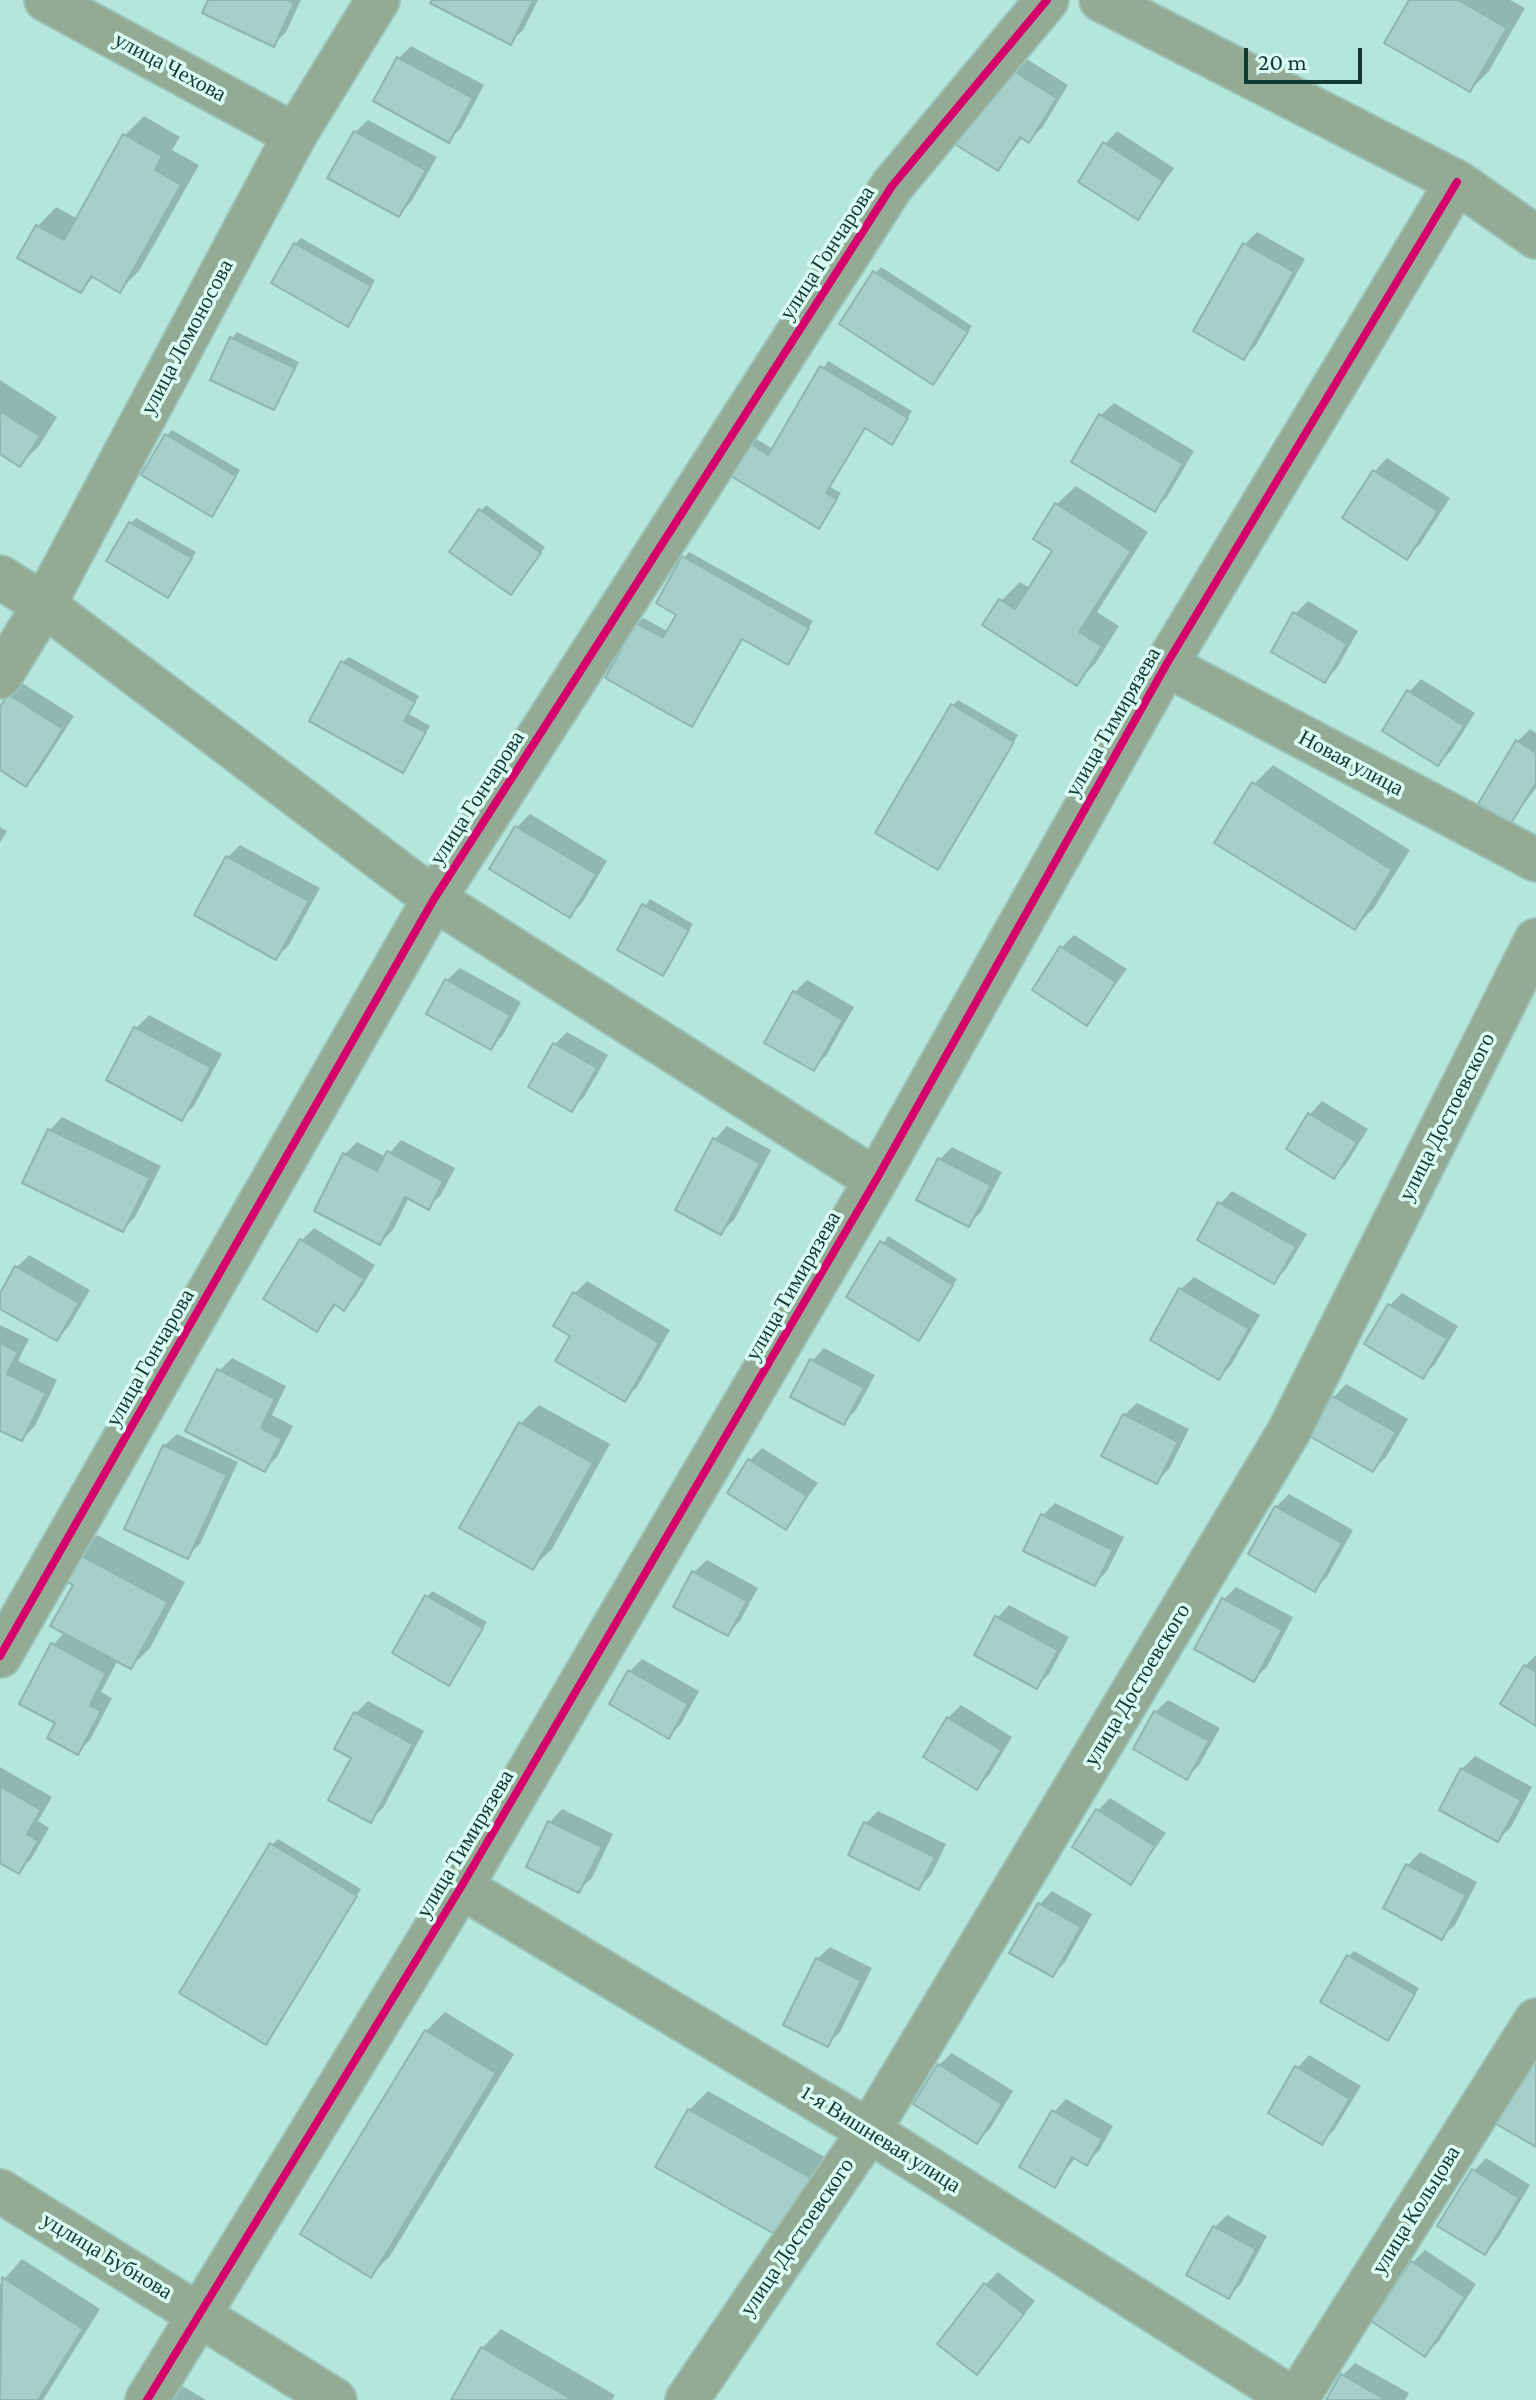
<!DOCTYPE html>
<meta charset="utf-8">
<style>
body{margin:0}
#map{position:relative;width:1536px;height:2400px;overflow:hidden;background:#b5e6da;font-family:"Crimson Pro",serif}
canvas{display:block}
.scale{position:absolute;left:1244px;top:48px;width:118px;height:36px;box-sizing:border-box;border:4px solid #133a32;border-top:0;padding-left:10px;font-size:24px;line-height:28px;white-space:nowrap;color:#133a32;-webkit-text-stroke:6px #dafcf3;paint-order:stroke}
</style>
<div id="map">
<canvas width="1536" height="2400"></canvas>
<div class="scale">20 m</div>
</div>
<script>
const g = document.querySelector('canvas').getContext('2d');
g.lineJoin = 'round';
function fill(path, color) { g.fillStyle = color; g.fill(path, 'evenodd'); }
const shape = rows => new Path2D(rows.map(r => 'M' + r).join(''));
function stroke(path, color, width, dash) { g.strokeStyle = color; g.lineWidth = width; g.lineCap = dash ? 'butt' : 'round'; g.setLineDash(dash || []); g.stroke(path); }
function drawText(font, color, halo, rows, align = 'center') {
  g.font = font + ' "Crimson Pro",serif'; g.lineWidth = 7; g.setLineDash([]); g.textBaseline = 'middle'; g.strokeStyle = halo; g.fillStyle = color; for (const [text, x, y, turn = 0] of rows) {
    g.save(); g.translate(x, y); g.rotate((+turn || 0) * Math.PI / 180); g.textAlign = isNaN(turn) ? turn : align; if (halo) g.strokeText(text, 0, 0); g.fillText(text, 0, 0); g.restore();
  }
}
fill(shape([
 [210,0,301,0,286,32,273,45],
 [434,0,538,0,523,30,510,42],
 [1411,0,1510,0,1525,8,1489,71,1470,90],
 [411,46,484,85,461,128,449,140,399,58],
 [1014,51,1068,85,1042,128,1029,140,1023,137,998,169],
 [144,116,180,137,172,150,199,165,139,271,120,290,95,276,81,290,20,257,38,226,56,207,78,219,125,135],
 [368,120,437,157,411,202,399,215,355,132],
 [1117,131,1174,168,1138,218,1105,144],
 [1257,232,1305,259,1256,345,1244,358,1245,244],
 [301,238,375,280,348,325,295,244],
 [881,267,972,326,933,382,875,273],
 [237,332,299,362,274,408,232,338],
 [828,361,912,411,892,442,866,427,830,487,841,493,819,526,729,473,753,437,773,449],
 [0,380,57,417,39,446,20,465,0,451],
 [1114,403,1194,451,1167,497,1155,509,1074,461,1101,415],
 [172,430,240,470,211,515,167,435],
 [1387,458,1450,498,1420,544,1407,557,1345,517,1375,471],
 [1076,486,1148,532,1097,612,1119,626,1095,664,1076,683,1001,601,1020,582,1030,588,1055,550,1057,504],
 [486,505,545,547,516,587,481,511],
 [136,518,196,552,168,595,131,523],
 [689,552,813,621,788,662,744,637,692,725,637,624,643,618,669,632,679,614,684,558],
 [1308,601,1358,631,1337,668,1324,681,1295,614],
 [349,657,419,696,409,714,430,726,403,770,343,662],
 [1421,679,1475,713,1451,751,1438,764,1409,692],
 [22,683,74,716,38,772,26,784,0,768,0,711],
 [958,700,1018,735,938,868,952,706],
 [1530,729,1536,733,1536,788,1511,821,1517,742],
 [1273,765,1410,850,1373,909,1354,928,1254,784],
 [530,814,607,861,582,903,570,915,492,869,517,827],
 [0,827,7,831,0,843],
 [240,845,320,888,289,945,276,958,228,857],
 [650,899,693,924,662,973,619,949],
 [1074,935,1127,969,1087,1023,1061,948],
 [460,968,521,1002,503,1035,491,1048,447,980],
 [807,980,854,1007,826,1056,813,1068,794,993],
 [149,1015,222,1054,194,1106,181,1118,109,1079,136,1028],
 [567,1032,608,1055,584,1097,571,1109,555,1044],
 [1322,1101,1368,1129,1346,1164,1334,1177,1289,1149,1310,1114],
 [62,1117,161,1166,135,1217,123,1230,50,1130],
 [727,1126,771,1150,734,1220,721,1232,677,1209,715,1139],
 [401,1140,455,1168,441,1195,428,1207,409,1197,393,1230,380,1243,345,1154,357,1142,386,1157],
 [952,1147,1002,1172,981,1212,968,1225,940,1159],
 [1232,1191,1307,1234,1286,1269,1274,1282,1220,1204],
 [314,1228,375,1265,356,1296,344,1309,337,1304,317,1329,302,1240],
 [888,1236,957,1279,919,1339,849,1297],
 [29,1255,90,1290,69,1326,57,1339,0,1307,0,1297,16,1268],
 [1194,1277,1260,1315,1231,1365,1219,1377,1181,1289],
 [587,1281,670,1330,637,1387,624,1399,573,1336,575,1293],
 [1402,1293,1458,1326,1435,1364,1423,1376,1390,1305],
 [0,1325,29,1339,18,1361,57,1380,35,1426,22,1439,0,1428],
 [824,1348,875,1375,856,1410,844,1422,812,1361],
 [232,1358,286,1386,272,1415,293,1426,277,1457,264,1470,219,1371],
 [1346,1384,1408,1419,1386,1457,1373,1470,1312,1435,1334,1397],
 [1137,1403,1189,1429,1169,1469,1156,1482,1124,1415],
 [539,1405,610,1444,552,1549,533,1567,520,1424],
 [177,1434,238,1462,200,1544,187,1556,164,1446],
 [762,1448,818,1483,785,1527,749,1461],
 [1289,1494,1353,1530,1327,1577,1314,1589,1276,1507],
 [1055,1503,1124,1537,1107,1571,1095,1584,1043,1515],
 [97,1535,185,1582,150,1648,131,1667,118,1660,101,1692,112,1698,90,1740,78,1752,58,1722,53,1645,65,1632,78,1554],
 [707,1560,758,1588,740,1621,727,1634,694,1572],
 [1236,1587,1293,1617,1267,1667,1254,1679,1224,1599],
 [432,1591,487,1622,448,1683,427,1597],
 [1009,1605,1069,1637,1049,1674,1037,1686,997,1618],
 [1536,1655,1536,1723,1525,1666],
 [642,1659,699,1691,681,1724,669,1736,630,1671],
 [1168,1700,1220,1728,1199,1765,1187,1777,1155,1712],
 [368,1701,424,1731,383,1808,370,1820,353,1758,356,1713],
 [961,1705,1012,1737,989,1775,977,1787,948,1718],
 [1475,1756,1532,1787,1511,1827,1498,1840,1462,1769],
 [0,1767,52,1797,38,1821,49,1828,31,1859,19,1871,0,1860],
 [1110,1798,1166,1833,1131,1882,1097,1811],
 [562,1809,613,1834,592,1878,579,1890,550,1822],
 [878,1811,946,1844,931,1875,919,1888,866,1823],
 [278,1839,361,1889,266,2043,272,1845],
 [1420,1852,1477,1882,1455,1925,1442,1937,1385,1907,1408,1865],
 [1052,1891,1092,1914,1065,1962,1053,1975,1012,1952,1040,1904],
 [830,1947,872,1968,840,2032,827,2044,817,1959],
 [1354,1951,1419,1988,1388,2039,1348,1957],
 [445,2012,514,2054,390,2256,371,2275,426,2031],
 [952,2053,1013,2091,990,2129,977,2141,939,2065],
 [1309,2055,1361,2086,1334,2130,1322,2142,1297,2068],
 [708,2091,860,2177,828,2233,810,2252,689,2110],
 [1066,2099,1113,2126,1099,2151,1086,2163,1076,2157,1054,2185,1054,2112],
 [1486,2158,1530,2185,1497,2240,1484,2253,1474,2171],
 [1227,2215,1267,2236,1241,2284,1229,2296,1215,2227],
 [1425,2250,1476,2284,1438,2342,1425,2354,1412,2263],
 [22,2259,100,2309,43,2400,0,2400,0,2284],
 [998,2272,1035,2301,977,2372,985,2285],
 [501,2329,615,2395,612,2400,453,2400,482,2348],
 [1355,2363,1409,2393,1405,2400,1329,2400,1343,2375],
 [172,2380,206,2400,152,2400]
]), '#0003');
const building = shape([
 [208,0,288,0,294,3,274,47,202,13,208,0],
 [432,0,531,0,533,1,511,45,430,3,432,0],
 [1409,0,1458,0,1507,28,1470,92,1384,43,1409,0],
 [397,57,473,98,449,143,373,101,397,57],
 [999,62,1057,98,1029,143,1020,137,998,171,950,141,999,62],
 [354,131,426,170,399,217,327,178,354,131],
 [123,134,162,156,155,170,181,185,120,293,91,276,81,293,17,258,36,225,64,240,123,134],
 [1103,142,1163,181,1138,220,1078,182,1103,142],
 [294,243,371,286,348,327,271,283,294,243],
 [1243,243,1294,272,1244,360,1193,331,1243,243],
 [873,271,968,332,933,385,839,324,873,271],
 [230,337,295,368,274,410,210,380,230,337],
 [820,366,908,418,892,445,865,428,826,493,837,499,819,529,726,473,746,441,768,455,820,366],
 [0,411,40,436,20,467,0,454,0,411],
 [1099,414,1183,464,1155,512,1071,462,1099,414],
 [165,434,236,476,212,517,141,475,165,434],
 [1373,470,1438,511,1407,560,1342,518,1373,470],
 [1055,503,1131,551,1079,632,1102,646,1077,686,982,625,999,599,1015,609,1052,551,1033,539,1055,503],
 [479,509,541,553,511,595,449,552,479,509],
 [129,522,192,558,168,598,106,561,129,522],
 [682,556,809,628,788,665,742,639,692,727,605,678,636,623,663,637,676,615,656,603,682,556],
 [1293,612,1347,644,1325,683,1271,652,1293,612],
 [341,661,415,702,404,721,426,732,403,773,309,721,341,661],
 [1407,690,1464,726,1438,766,1382,731,1407,690],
 [8,694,63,729,26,787,0,770,0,707,8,694],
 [951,704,1014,742,938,870,875,833,951,704],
 [1516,740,1536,753,1536,783,1511,823,1478,804,1516,740],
 [1252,782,1392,870,1355,930,1214,843,1252,782],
 [515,826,596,874,570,918,489,869,515,826],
 [226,856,309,901,276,960,194,915,226,856],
 [642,904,689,930,663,976,617,950,642,904],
 [1060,946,1116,982,1087,1026,1032,990,1060,946],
 [445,979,510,1015,491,1050,426,1014,445,979],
 [793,991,843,1020,814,1071,764,1043,793,991],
 [134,1027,211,1067,182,1121,106,1080,134,1027],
 [553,1043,597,1068,572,1112,528,1087,553,1043],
 [1308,1113,1357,1142,1334,1179,1286,1149,1308,1113],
 [48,1129,150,1178,123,1232,22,1183,48,1129],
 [713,1138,760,1163,721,1235,675,1210,713,1138],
 [387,1151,443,1181,429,1210,405,1197,380,1245,314,1211,343,1153,377,1171,387,1151],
 [938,1158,991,1185,969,1227,916,1200,938,1158],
 [1218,1202,1296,1247,1274,1284,1197,1240,1218,1202],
 [300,1239,364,1279,344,1311,334,1304,317,1332,263,1299,300,1239],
 [880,1241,953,1285,919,1341,846,1297,880,1241],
 [15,1266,79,1303,57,1341,0,1309,0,1293,15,1266],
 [1179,1288,1249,1329,1219,1380,1150,1340,1179,1288],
 [573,1292,659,1343,625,1402,555,1361,570,1336,553,1326,573,1292],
 [1388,1304,1447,1339,1423,1379,1364,1344,1388,1304],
 [0,1343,18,1352,7,1374,46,1393,22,1441,0,1431,0,1343],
 [810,1359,864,1388,844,1425,790,1397,810,1359],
 [217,1369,275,1399,261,1428,282,1439,265,1472,185,1431,217,1369],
 [1332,1396,1396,1432,1373,1472,1309,1436,1332,1396],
 [1123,1414,1178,1442,1157,1484,1101,1456,1123,1414],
 [519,1422,593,1463,533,1570,459,1528,519,1422],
 [163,1445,227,1475,188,1559,124,1529,163,1445],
 [748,1459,807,1496,786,1530,727,1493,748,1459],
 [1275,1506,1342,1543,1315,1592,1248,1554,1275,1506],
 [1041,1514,1113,1550,1095,1586,1023,1551,1041,1514],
 [76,1553,168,1602,131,1669,50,1626,73,1585,62,1579,76,1553],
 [692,1571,747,1601,728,1636,673,1607,692,1571],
 [425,1595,483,1628,449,1686,392,1653,425,1595],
 [1222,1598,1282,1630,1254,1682,1194,1649,1222,1598],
 [995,1616,1058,1650,1037,1689,974,1655,995,1616],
 [51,1643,106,1673,90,1705,101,1711,78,1755,47,1738,55,1723,19,1704,51,1643],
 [1524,1665,1536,1672,1536,1726,1500,1704,1524,1665],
 [628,1670,688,1704,669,1739,609,1704,628,1670],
 [1154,1711,1209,1741,1187,1780,1133,1749,1154,1711],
 [354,1712,413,1744,371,1823,328,1800,351,1758,334,1749,354,1712],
 [947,1717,1001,1750,977,1790,923,1757,947,1717],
 [1461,1768,1521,1800,1498,1842,1439,1810,1461,1768],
 [0,1786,41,1810,27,1834,38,1841,19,1874,0,1863,0,1786],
 [1096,1809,1155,1846,1131,1885,1072,1847,1096,1809],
 [548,1821,602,1847,579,1893,526,1867,548,1821],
 [864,1822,935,1857,919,1890,848,1855,864,1822],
 [270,1843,357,1896,266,2045,179,1993,270,1843],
 [1406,1864,1466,1895,1442,1940,1383,1908,1406,1864],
 [1038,1903,1081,1927,1053,1977,1009,1953,1038,1903],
 [1347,1955,1415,1994,1388,2041,1320,2002,1347,1955],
 [816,1958,861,1981,828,2047,783,2025,816,1958],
 [425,2030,496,2073,371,2278,300,2234,425,2030],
 [1530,2062,1536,2065,1536,2147,1496,2124,1530,2062],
 [938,2064,1002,2104,977,2144,913,2104,938,2064],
 [1295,2066,1350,2099,1322,2145,1268,2113,1295,2066],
 [688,2109,843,2196,810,2254,655,2167,688,2109],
 [1052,2110,1102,2139,1087,2166,1072,2157,1055,2188,1019,2167,1052,2110],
 [1472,2169,1519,2198,1485,2255,1437,2226,1472,2169],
 [1213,2226,1256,2249,1229,2299,1186,2275,1213,2226],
 [1411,2261,1465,2297,1425,2357,1371,2321,1411,2261],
 [2,2277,83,2329,38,2400,0,2400,2,2277],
 [984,2283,1024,2314,977,2375,937,2344,984,2283],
 [481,2347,573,2400,451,2400,481,2347],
 [1341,2374,1386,2400,1326,2400,1341,2374]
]);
fill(building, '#a6cfca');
stroke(building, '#8db6b0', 2);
const street = shape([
 [46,0,295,135],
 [1101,0,1457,182,1536,237],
 [0,577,44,605,434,899,876,1180],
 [1166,665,1536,860],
 [0,677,44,605,295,135,378,0],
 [0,1656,434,899,892,186,1047,0],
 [461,1887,869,2131,1295,2400],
 [0,2191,335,2400],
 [147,2400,461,1887,876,1180,1166,665,1457,182],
 [687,2400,869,2131,1288,1433,1536,940],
 [1296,2400,1536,2020]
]);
stroke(street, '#9cc3ba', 46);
stroke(street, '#93aa94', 42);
stroke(shape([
 [0,1656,434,899,892,186,1047,0],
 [147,2400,461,1887,876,1180,1166,665,1457,182]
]), '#d6006c', 8);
drawText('22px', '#133a32', '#dafcf3', [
 ["улица Чехова",170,67,28],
 ["улица Гончарова",827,253,-57],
 ["улица Ломоносова",187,337,-62],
 ["улица Тимирязева",1113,722,-60],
 ["Новая улица",1351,763,28],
 ["улица Гончарова",477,798,-57],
 ["улица Достоевского",1447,1117,-63],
 ["улица Тимирязева",793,1286,-60],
 ["улица Гончарова",150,1358,-60],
 ["улица Достоевского",1137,1685,-59],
 ["улица Тимирязева",465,1844,-59],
 ["1-я Вишневая улица",881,2139,32],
 ["улица Кольцова",1416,2210,-58],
 ["улица Достоевского",797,2237,-56],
 ["уцлица Бубнова",107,2256,31]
]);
</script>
